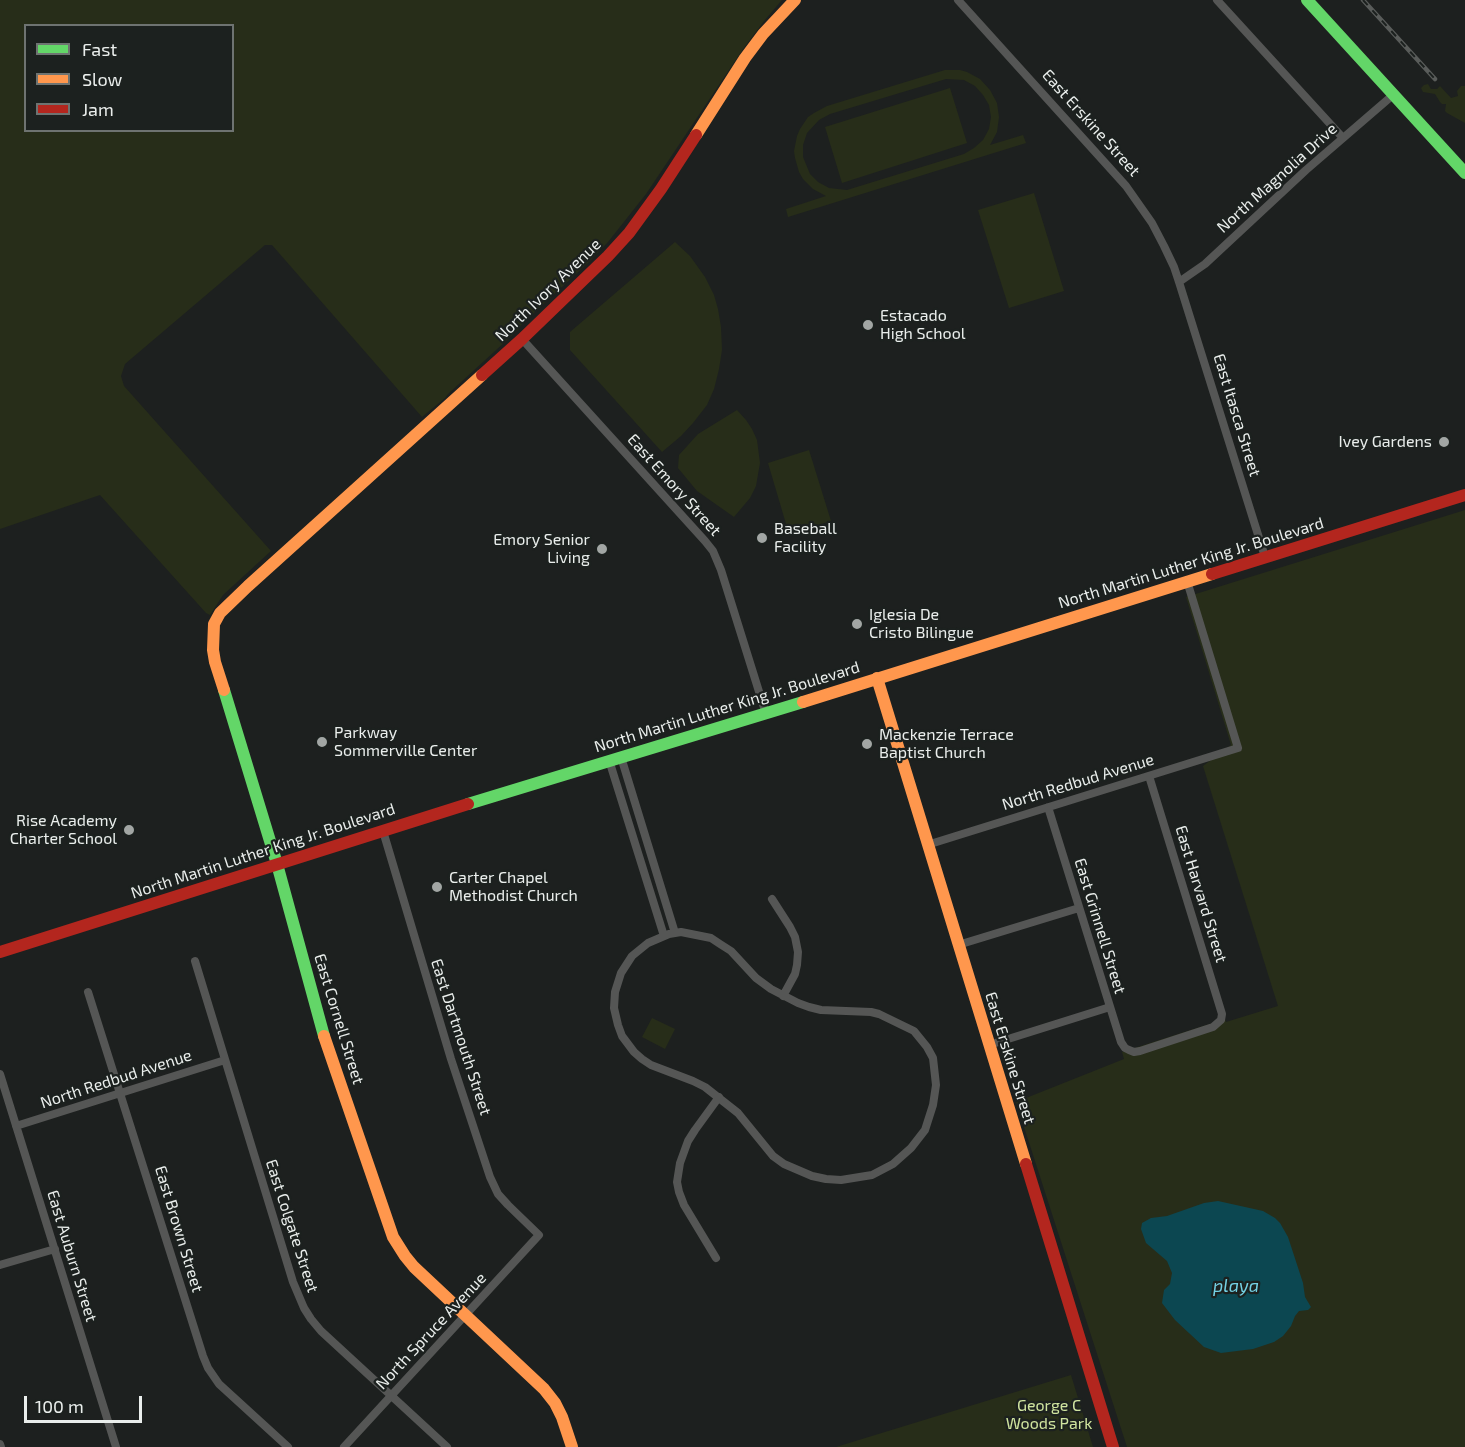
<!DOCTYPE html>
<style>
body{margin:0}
#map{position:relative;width:1465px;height:1447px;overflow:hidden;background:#1d201f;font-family:"Exo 2",sans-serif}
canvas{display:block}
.legend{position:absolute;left:24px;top:24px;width:210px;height:108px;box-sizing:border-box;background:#1c211f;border:2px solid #6e7371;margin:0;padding:8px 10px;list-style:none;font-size:18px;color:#eaeeec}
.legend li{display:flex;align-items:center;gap:12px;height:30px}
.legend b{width:30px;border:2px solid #6e7371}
.scale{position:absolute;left:24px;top:1396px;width:118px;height:27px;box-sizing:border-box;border:3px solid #eaeeec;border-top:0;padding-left:8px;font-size:18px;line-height:21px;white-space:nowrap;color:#eaeeec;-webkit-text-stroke:4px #1c211f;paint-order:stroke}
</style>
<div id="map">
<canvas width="1465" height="1447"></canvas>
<ul class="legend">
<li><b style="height:8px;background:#63d668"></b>Fast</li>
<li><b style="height:8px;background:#ff974d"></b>Slow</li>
<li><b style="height:8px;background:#b3261e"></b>Jam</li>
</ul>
<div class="scale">100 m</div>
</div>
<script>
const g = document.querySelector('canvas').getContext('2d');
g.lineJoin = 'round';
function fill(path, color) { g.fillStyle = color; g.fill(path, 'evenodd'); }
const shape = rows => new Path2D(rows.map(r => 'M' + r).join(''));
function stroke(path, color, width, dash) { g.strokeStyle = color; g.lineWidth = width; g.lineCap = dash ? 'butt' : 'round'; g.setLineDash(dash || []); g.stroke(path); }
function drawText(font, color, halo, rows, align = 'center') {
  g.font = font + ' "Exo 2",sans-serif'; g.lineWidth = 4.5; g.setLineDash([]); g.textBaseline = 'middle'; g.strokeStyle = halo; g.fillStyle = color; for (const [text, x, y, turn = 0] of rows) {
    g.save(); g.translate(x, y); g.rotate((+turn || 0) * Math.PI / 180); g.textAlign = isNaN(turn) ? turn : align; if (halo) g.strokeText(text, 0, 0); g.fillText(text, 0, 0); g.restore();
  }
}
fill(shape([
 [0,0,782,0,764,21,743,49,646,194,608,242,589,262,521,325,519,329,448,394,445,398,422,417,272,245,265,245,125,364,121,376,124,386,271,551,223,595,210,615,206,613,100,495,0,529],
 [26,26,232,26,232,130,26,130],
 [945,70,960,70,967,72,980,79,990,90,997,103,999,117,997,132,990,145,1023,135,1026,143,788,217,786,209,826,196,813,189,803,179,799,172,795,158,794,151,797,136,800,129,808,117,814,113,827,106],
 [946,79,964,80,975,86,983,95,989,105,991,117,989,129,983,140,974,148,964,154,847,190,829,188,818,182,810,174,803,157,803,145,807,133,819,120,830,114],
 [1428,84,1431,89,1437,89,1440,86,1451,98,1458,96,1457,91,1461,86,1465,86,1465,123,1447,113,1445,111,1446,104,1442,104,1440,102,1435,94,1423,92,1421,88,1424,85],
 [950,88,967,143,842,183,825,127],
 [1034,193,1064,291,1009,308,978,210],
 [675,242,690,256,705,277,714,295,718,309,721,327,722,350,719,369,714,389,707,405,693,423,681,436,662,452,570,350,570,332],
 [737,410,746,420,752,429,757,440,760,463,756,486,750,498,734,517,697,491,678,468,679,455,698,434],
 [809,450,831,521,789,534,768,463],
 [1465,510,1465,1447,1127,1447,1016,1102,1124,1059,1122,1052,1225,1019,1226,1022,1278,1006,1203,766,1231,745,1186,597],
 [652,1018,675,1029,665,1049,642,1037],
 [1071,1375,1093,1447,836,1447]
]), '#272d19');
fill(shape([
 [1218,1201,1263,1211,1275,1218,1280,1223,1288,1237,1303,1283,1305,1297,1311,1307,1308,1310,1299,1311,1295,1316,1291,1326,1283,1336,1274,1342,1253,1349,1221,1353,1204,1347,1175,1320,1162,1303,1164,1290,1170,1284,1172,1273,1167,1261,1146,1243,1141,1229,1142,1223,1151,1218,1167,1216,1204,1203]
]), '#0c4751');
stroke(shape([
 [958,0,1126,186,1152,223,1164,246,1174,267,1179,282,1265,557],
 [1217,0,1343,138],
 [1179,282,1205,264,1306,170,1393,95],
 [522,339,705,541,713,551,721,570,766,714],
 [621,757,675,933],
 [609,760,664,936],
 [1048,807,1121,1042,1125,1048,1129,1050,1134,1052,1140,1051,1213,1027,1221,1020,1222,1014,1149,776],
 [927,845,1238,748,1187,581],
 [772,899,790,927,795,937,798,952,797,965,795,974,783,996],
 [681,932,711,938,720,944,731,951,756,978,771,989,798,1003,809,1007,821,1010,871,1012,879,1014,914,1031,927,1047,933,1058,936,1085,933,1105,925,1130,911,1148,893,1164,872,1175,841,1180,826,1179,812,1176,784,1164,773,1156,738,1113,705,1087,693,1081,651,1065,642,1059,634,1052,622,1036,618,1025,614,1008,615,992,621,973,632,956,648,943,669,934,681,932],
 [958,945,1079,908],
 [195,961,293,1282,304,1308,311,1319,321,1331,447,1447],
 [88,992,203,1356,208,1368,219,1384,288,1447],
 [989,1045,1110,1007],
 [0,1074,116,1447],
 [16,1126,225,1060],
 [716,1258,684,1205,679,1192,677,1182,680,1163,688,1141,695,1130,719,1097],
 [0,1265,55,1249],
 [0,1444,1,1447],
 [344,1447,539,1235,508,1205,498,1194,490,1177,451,1059,383,831]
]), '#555655', 8);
stroke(shape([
 [1307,0,1465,173],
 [224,690,277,864,324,1036],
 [468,804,803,702]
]), '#63d668', 12);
stroke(shape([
 [696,135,745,58,763,34,795,0],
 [877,678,1026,1164],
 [224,690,215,662,213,650,214,624,220,613,248,586,482,375],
 [803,702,1212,574],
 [324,1036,393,1237,405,1256,414,1267,544,1389,555,1403,562,1417,572,1447]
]), '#ff974d', 12);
stroke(shape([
 [482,375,522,339,608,256,629,233,661,189,696,135],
 [1212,574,1465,495],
 [0,952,468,804],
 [1026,1164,1113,1447]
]), '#b3261e', 12);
const rail = shape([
 [1363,0,1435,79]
]);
stroke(rail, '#595c5a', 4.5);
stroke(rail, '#1c211f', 2, [7]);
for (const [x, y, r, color] of [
 [868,325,6,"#a2a6a4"],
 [1444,442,6,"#a2a6a4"],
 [762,538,6,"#a2a6a4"],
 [602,549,6,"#a2a6a4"],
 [857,624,6,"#a2a6a4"],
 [322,742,6,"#a2a6a4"],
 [867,744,6,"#a2a6a4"],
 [129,830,6,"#a2a6a4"],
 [437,887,6,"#a2a6a4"]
]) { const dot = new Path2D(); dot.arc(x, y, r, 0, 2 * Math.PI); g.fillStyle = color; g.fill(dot); stroke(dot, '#1c211f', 2); }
drawText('16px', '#eaeeec', '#1c211f', [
 ["East Erskine Street",1091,123,48],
 ["North Magnolia Drive",1277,178,-42],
 ["North Ivory Avenue",548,290,-44],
 ["East Itasca Street",1237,415,73],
 ["East Emory Street",674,485,48],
 ["North Martin Luther King Jr. Boulevard",1191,563,-17],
 ["North Martin Luther King Jr. Boulevard",727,707,-17],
 ["North Redbud Avenue",1078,782,-17],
 ["North Martin Luther King Jr. Boulevard",263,851,-18],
 ["East Harvard Street",1201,894,73],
 ["East Grinnell Street",1100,926,73],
 ["East Cornell Street",339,1019,73],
 ["East Dartmouth Street",461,1037,72],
 ["East Erskine Street",1010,1058,73],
 ["North Redbud Avenue",116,1079,-18],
 ["East Colgate Street",292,1226,72],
 ["East Brown Street",179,1229,73],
 ["East Auburn Street",72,1256,73],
 ["North Spruce Avenue",431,1331,-47]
]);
drawText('16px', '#eaeeec', '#1c211f', [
 ["Estacado",880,316],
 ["High School",880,334],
 ["Ivey Gardens",1432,442,"right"],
 ["Baseball",774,529],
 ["Facility",774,547],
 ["Emory Senior",590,540,"right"],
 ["Living",590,558,"right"],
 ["Iglesia De",869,615],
 ["Cristo Bilingue",869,633],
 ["Parkway",334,733],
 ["Sommerville Center",334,751],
 ["Mackenzie Terrace",879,735],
 ["Baptist Church",879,753],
 ["Rise Academy",117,821,"right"],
 ["Charter School",117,839,"right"],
 ["Carter Chapel",449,878],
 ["Methodist Church",449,896]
], 'left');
drawText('16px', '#d0e49f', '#1c211f', [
 ["George C",1049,1406],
 ["Woods Park",1049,1424]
]);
drawText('italic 18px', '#73d0e3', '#1c211f', [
 ["playa",1236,1286]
]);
</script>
